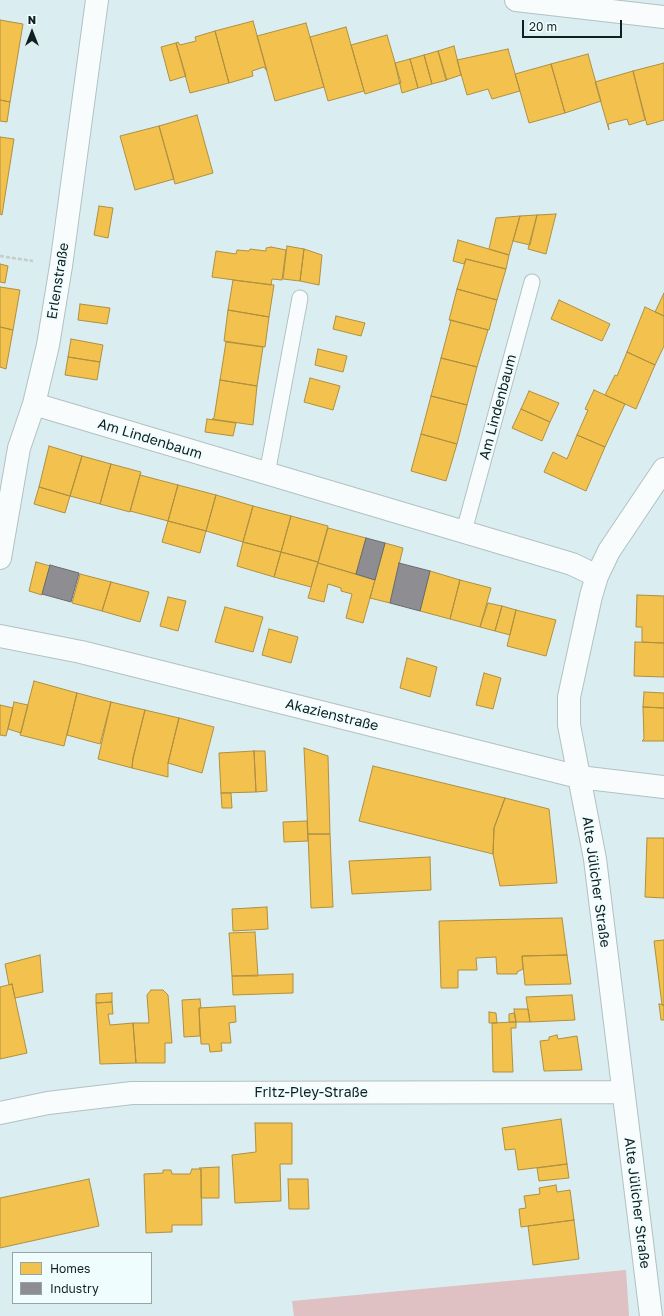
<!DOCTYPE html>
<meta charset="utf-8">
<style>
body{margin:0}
#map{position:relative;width:664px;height:1316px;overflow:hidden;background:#daedf0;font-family:"Golos Text",sans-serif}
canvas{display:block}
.legend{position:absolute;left:12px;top:1252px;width:140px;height:52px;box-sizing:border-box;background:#effdff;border:1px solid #97a4a6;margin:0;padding:5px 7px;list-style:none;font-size:12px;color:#121f20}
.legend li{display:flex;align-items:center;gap:8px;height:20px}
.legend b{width:20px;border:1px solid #97a4a6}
.north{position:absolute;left:12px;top:12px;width:40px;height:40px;-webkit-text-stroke:3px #effdff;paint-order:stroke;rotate:0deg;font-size:11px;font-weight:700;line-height:16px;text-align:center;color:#121f20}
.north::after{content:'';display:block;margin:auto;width:14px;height:18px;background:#121f20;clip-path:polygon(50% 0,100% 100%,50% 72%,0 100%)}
.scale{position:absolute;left:522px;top:20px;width:100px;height:18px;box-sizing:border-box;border:2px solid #121f20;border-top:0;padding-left:5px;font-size:12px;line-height:14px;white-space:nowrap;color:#121f20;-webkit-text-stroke:3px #effdff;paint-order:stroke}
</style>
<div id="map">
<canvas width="664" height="1316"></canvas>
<ul class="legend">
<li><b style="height:11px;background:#f2c14e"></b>Homes</li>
<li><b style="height:11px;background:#8d8d92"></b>Industry</li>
</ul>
<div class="north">N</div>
<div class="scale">20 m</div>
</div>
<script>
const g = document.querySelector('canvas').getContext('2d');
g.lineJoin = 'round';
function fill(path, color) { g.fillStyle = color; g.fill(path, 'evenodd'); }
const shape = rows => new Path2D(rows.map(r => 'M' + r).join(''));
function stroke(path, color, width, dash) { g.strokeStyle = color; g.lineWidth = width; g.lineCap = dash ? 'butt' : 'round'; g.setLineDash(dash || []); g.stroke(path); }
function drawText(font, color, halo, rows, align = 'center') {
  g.font = font + ' "Golos Text",sans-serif'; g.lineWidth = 4; g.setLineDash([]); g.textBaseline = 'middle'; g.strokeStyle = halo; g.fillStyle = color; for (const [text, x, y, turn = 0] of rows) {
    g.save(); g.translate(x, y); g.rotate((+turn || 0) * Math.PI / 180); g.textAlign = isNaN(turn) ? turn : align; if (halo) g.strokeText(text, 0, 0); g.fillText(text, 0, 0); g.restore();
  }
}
fill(shape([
 [626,1270,629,1316,294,1316,292,1301]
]), '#dfc0c3');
const homes = shape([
 [0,20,23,24,10,102,0,100,0,20],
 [253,21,267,71,264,67,252,71,253,76,229,83,215,31,253,21],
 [306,23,324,87,275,101,257,36,306,23],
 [346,27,364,91,328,101,310,37,346,27],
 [215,31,229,83,190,93,176,43,178,42,180,45,196,41,195,37,215,31],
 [387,35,401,83,365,94,351,45,387,35],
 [176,43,186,76,170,81,161,47,176,43],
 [454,46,461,75,446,80,438,51,454,46],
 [508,49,520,91,492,99,488,89,467,95,457,60,508,49],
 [438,51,447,80,432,84,424,55,438,51],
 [588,54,601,101,565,113,551,64,588,54],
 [424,55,432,84,418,88,410,59,424,55],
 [410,59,418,88,402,93,395,63,410,59],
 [664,63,664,120,647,125,633,71,664,63],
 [551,64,565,113,529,123,515,74,551,64],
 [633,71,645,120,629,125,627,119,608,124,609,130,595,82,633,71],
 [0,100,10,102,7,122,0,121,0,100],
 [197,115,213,173,175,184,159,126,197,115],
 [159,126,174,179,135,190,120,136,159,126],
 [0,137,14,139,2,215,0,214,0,137],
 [99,206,113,208,108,238,94,235,99,206],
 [556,214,546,254,528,249,537,215,556,214],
 [537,215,530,245,513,241,520,216,537,215],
 [520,216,509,255,489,249,496,218,520,216],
 [458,240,509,255,506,269,466,259,464,264,453,261,458,240],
 [287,246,304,249,300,281,283,279,287,246],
 [271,247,286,250,282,280,272,279,271,285,212,277,216,251,236,254,237,250,249,251,250,249,266,251,266,248,271,247],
 [304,249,322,255,319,285,300,281,304,249],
 [466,259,506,269,497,300,457,289,466,259],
 [0,264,8,266,5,283,0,282,0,264],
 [233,280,274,285,269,317,228,310,233,280],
 [0,287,20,290,13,330,0,327,0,287],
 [457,289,497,300,489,330,449,320,457,289],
 [664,293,664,316,655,312,664,293],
 [559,300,610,324,602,341,551,319,559,300],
 [80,304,110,308,107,324,78,320,80,304],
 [645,307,664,316,664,346,655,365,627,352,645,307],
 [228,310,269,317,265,347,224,341,228,310],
 [336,316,365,323,361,336,333,329,336,316],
 [451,320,488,330,477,367,441,358,451,320],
 [0,327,13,330,6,369,0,367,0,327],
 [71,339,103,345,100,362,68,357,71,339],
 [226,342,263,347,257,386,220,380,226,342],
 [318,349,347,356,343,372,315,365,318,349],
 [627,352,655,365,636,409,605,395,615,375,617,376,627,352],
 [68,357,100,362,97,380,65,375,68,357],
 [441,358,477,367,467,405,431,396,441,358],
 [310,378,340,386,333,410,304,402,310,378],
 [220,380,257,386,253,425,212,419,214,418,220,380],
 [594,390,625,404,605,447,577,435,588,410,585,409,594,390],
 [529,391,559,403,550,422,521,409,529,391],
 [431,396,467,405,457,444,421,434,431,396],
 [521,409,550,422,542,441,512,428,521,409],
 [207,419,236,423,233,436,205,432,207,419],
 [421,434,457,444,446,481,411,471,421,434],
 [577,435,605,447,586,491,544,472,553,452,567,459,577,435],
 [49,446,82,456,70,496,39,487,49,446],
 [82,456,111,464,100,504,70,496,82,456],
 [111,464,141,472,130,512,100,504,111,464],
 [140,475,178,485,168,521,130,511,140,475],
 [178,485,216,495,206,531,168,521,178,485],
 [39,487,70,496,65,513,34,504,39,487],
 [216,495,253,506,243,542,206,531,216,495],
 [253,506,291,516,281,552,243,542,253,506],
 [291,516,328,526,318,562,281,552,291,516],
 [168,521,206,531,200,553,162,542,168,521],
 [328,528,366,538,356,574,318,563,328,528],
 [243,542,281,552,274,577,237,566,243,542],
 [385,543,403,548,390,603,370,598,385,543],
 [281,552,318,562,311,587,274,577,281,552],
 [36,562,50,566,42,595,29,591,36,562],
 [318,563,375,580,363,623,346,618,352,594,341,591,341,588,328,584,324,602,308,598,318,563],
 [430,571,460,580,450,619,420,611,430,571],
 [80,574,111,582,102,611,72,603,80,574],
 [460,580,491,588,480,627,450,619,460,580],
 [111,582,149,592,140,622,102,611,111,582],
 [637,595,664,596,664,643,642,642,642,627,636,627,637,595],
 [168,597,186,601,178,631,160,626,168,597],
 [488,603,502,606,495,631,480,627,488,603],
 [502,606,516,610,510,635,495,631,502,606],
 [225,607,263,617,253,652,215,642,225,607],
 [516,610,556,620,546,656,507,646,516,610],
 [269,629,298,637,291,663,262,655,269,629],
 [635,642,664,643,664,677,634,676,635,642],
 [407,658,437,667,430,697,400,688,407,658],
 [484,673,501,678,493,709,476,705,484,673],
 [34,681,77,693,64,746,20,735,34,681],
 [644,692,664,693,664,708,643,707,644,692],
 [77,693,111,702,100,744,67,735,77,693],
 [14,702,28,705,21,733,8,729,14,702],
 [111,702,145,710,133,758,132,768,98,759,111,702],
 [0,705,13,708,6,736,0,735,0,705],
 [643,707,664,708,664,741,642,741,644,739,643,707],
 [145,710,179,718,168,763,168,777,132,768,133,758,145,710],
 [179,718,214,727,202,773,168,763,179,718],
 [304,748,328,756,330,834,308,834,304,748],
 [254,751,256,792,221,793,219,753,254,751],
 [254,751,265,751,267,791,256,792,254,751],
 [373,766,505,798,494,828,493,854,359,821,373,766],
 [221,793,231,793,232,808,222,808,221,793],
 [505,798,549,809,557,883,500,886,493,854,494,828,505,798],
 [307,821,308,841,284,842,283,822,307,821],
 [308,834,330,834,333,907,311,908,308,834],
 [647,838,664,838,664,898,645,897,647,838],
 [430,857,431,890,352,894,349,861,430,857],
 [267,907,268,929,233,931,232,909,267,907],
 [562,918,567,955,522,956,523,969,517,972,517,974,497,974,496,957,476,958,477,970,458,970,458,988,441,988,439,921,562,918],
 [255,932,258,976,232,976,229,933,255,932],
 [664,940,664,1005,662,1005,654,941,664,940],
 [40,955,43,992,15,998,12,984,9,985,5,964,40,955],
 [567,955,571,984,525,985,522,956,567,955],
 [293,974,293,993,233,995,232,976,293,974],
 [12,984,27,1053,0,1059,0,987,12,984],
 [151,990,163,990,168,995,172,1043,165,1043,165,1063,136,1063,133,1023,149,1023,147,995,151,990],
 [112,993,112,1002,96,1003,96,994,112,993],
 [572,995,575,1020,530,1022,526,997,572,995],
 [200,999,201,1008,199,1008,200,1036,184,1037,182,1000,200,999],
 [112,1002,113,1014,108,1014,110,1025,133,1023,136,1063,100,1064,96,1003,112,1002],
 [659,1004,664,1005,664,1020,661,1020,659,1004],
 [235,1006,236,1022,229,1023,231,1043,221,1043,222,1051,210,1052,209,1044,201,1044,199,1008,235,1006],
 [514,1009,528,1009,530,1022,516,1022,514,1009],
 [489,1012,496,1013,497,1023,489,1023,489,1012],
 [514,1013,516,1022,509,1022,509,1014,514,1013],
 [516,1022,516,1028,511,1028,513,1072,493,1072,492,1023,516,1022],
 [557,1035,558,1039,577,1036,582,1070,544,1071,540,1041,549,1040,549,1037,557,1035],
 [561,1119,567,1164,518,1170,515,1149,505,1150,502,1128,561,1119],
 [255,1123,292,1123,292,1164,280,1164,281,1201,235,1203,232,1155,256,1152,255,1123],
 [567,1164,569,1178,539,1181,537,1168,567,1164],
 [219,1167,219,1198,201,1198,201,1169,199,1168,219,1167],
 [192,1169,201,1169,202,1225,172,1225,172,1232,146,1233,144,1174,163,1173,163,1170,171,1170,172,1174,190,1174,192,1169],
 [89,1179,99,1226,0,1248,0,1198,89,1179],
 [288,1179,308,1179,309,1209,289,1209,288,1179],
 [556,1185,557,1192,570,1190,574,1220,521,1227,519,1209,526,1208,524,1196,540,1194,539,1188,556,1185],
 [574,1220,579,1259,533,1265,528,1226,574,1220]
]);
fill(homes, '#f2c14e');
stroke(homes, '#af9040', 1);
const industry = shape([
 [366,538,385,543,375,580,356,574,366,538],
 [399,563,430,571,420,611,390,603,399,563],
 [50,565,79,573,71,602,42,594,50,565]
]);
fill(industry, '#8d8d92');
stroke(industry, '#686c70', 1);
const service = shape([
 [267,474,300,298],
 [464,531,532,282]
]);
const minor = shape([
 [516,0,664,17],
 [34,404,572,564,597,576],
 [0,558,19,448,34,404,48,345,61,266,97,0],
 [0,636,81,652,579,777,664,787],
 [0,1113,48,1103,132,1093,623,1092],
 [651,1316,595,859,569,725,569,697,591,596,597,576,609,551,664,469]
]);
stroke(service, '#b2c1c3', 17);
stroke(minor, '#b2c1c3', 24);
stroke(shape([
 [0,256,33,261]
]), '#c5cccd', 2.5, [4, 2]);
stroke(service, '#f9fcfd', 15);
stroke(minor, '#f9fcfd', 22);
drawText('14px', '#121f20', '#effdff', [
 ["Erlenstraße",58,281,-81],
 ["Am Lindenbaum",498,407,-75],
 ["Am Lindenbaum",150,439,17],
 ["Akazienstraße",332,715,14],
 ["Alte Jülicher Straße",596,882,82],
 ["Fritz-Pley-Straße",311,1093],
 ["Alte Jülicher Straße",637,1203,83]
]);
</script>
